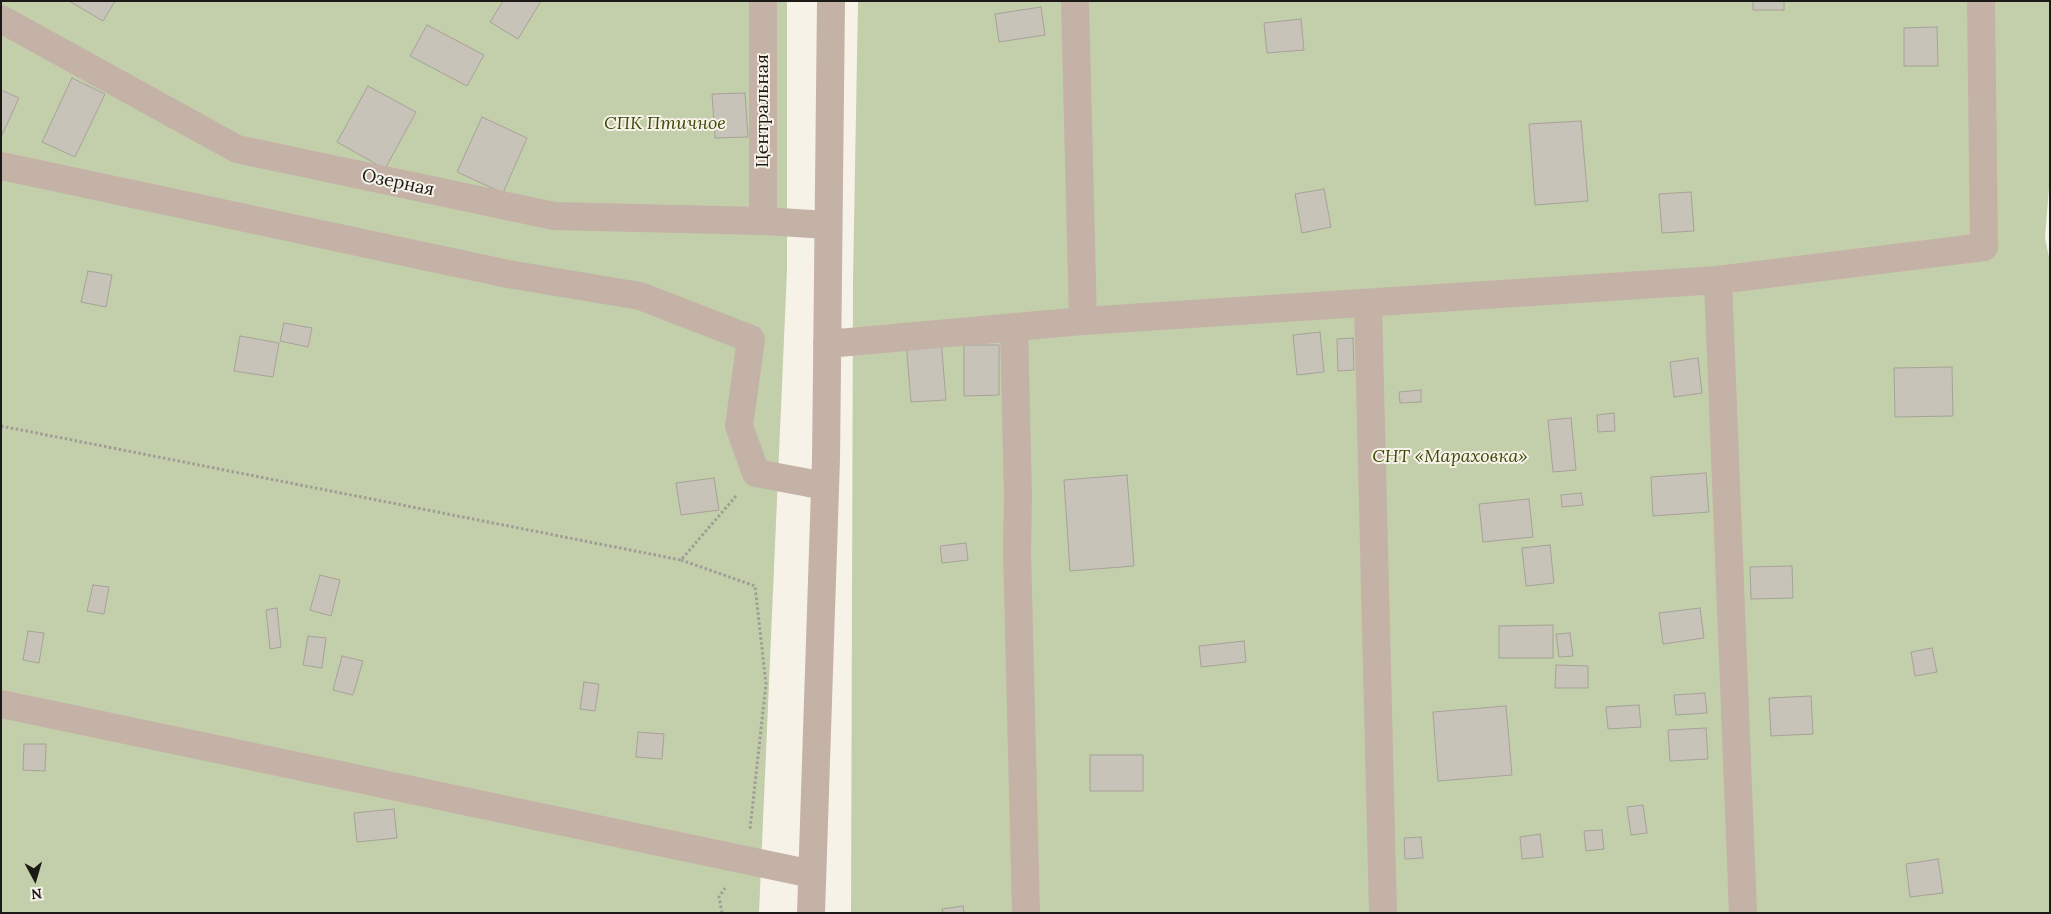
<!DOCTYPE html>
<meta charset="utf-8">
<style>
body{margin:0}
#map{position:relative;width:2051px;height:914px;overflow:hidden;background:#f7f2e8;font-family:Lora,serif}
canvas{display:block}
.frame{position:absolute;inset:0;border:2px solid #1c1a16;pointer-events:none}
.north{position:absolute;left:10px;top:854px;width:50px;height:50px;-webkit-text-stroke:4px #f7f2e8;paint-order:stroke;rotate:174deg;font-size:14px;font-weight:700;line-height:20px;text-align:center;color:#1c1a16}
.north::after{content:'';display:block;margin:auto;width:18px;height:22px;background:#1c1a16;clip-path:polygon(50% 0,100% 100%,50% 72%,0 100%)}
</style>
<div id="map">
<canvas width="2051" height="914"></canvas>
<div class="frame"></div>
<div class="north">N</div>
</div>
<script>
const g = document.querySelector('canvas').getContext('2d');
g.lineJoin = 'round';
function fill(path, color) { g.fillStyle = color; g.fill(path, 'evenodd'); }
const shape = rows => new Path2D(rows.map(r => 'M' + r).join(''));
function stroke(path, color, width, dash) { g.strokeStyle = color; g.lineWidth = width; g.lineCap = dash ? 'butt' : 'round'; g.setLineDash(dash || []); g.stroke(path); }
function drawText(font, color, halo, rows, align = 'center') {
  g.font = font + ' Lora,serif'; g.lineWidth = 4; g.setLineDash([]); g.textBaseline = 'middle'; g.strokeStyle = halo; g.fillStyle = color; for (const [text, x, y, turn = 0] of rows) {
    g.save(); g.translate(x, y); g.rotate((+turn || 0) * Math.PI / 180); g.textAlign = isNaN(turn) ? turn : align; if (halo) g.strokeText(text, 0, 0); g.fillText(text, 0, 0); g.restore();
  }
}
fill(shape([
 [1,1,787,1,787,270,759,913,1,913],
 [858,1,2050,1,2050,175,2045,238,2050,262,2050,913,851,913,853,281]
]), '#c3cfab');
const building = shape([
 [69,1,115,1,103,21,69,1],
 [503,1,541,1,518,39,490,22,503,1],
 [1753,1,1784,1,1784,10,1753,10,1753,1],
 [1041,7,1045,35,999,42,995,14,1041,7],
 [1301,19,1304,50,1267,53,1264,23,1301,19],
 [427,25,484,55,467,86,410,56,427,25],
 [1937,27,1938,66,1904,66,1904,28,1937,27],
 [72,78,105,94,75,157,42,142,72,78],
 [368,86,416,112,385,169,337,142,368,86],
 [1,90,19,98,1,137,1,90],
 [745,93,748,137,715,138,712,94,745,93],
 [482,117,527,138,503,193,457,172,482,117],
 [1581,121,1588,201,1535,205,1529,124,1581,121],
 [1324,189,1331,227,1302,233,1295,194,1324,189],
 [1691,192,1694,231,1662,233,1659,194,1691,192],
 [88,271,112,275,106,307,81,302,88,271],
 [284,323,312,328,308,347,280,341,284,323],
 [1320,332,1324,372,1297,375,1293,335,1320,332],
 [240,336,279,343,273,377,234,371,240,336],
 [1353,338,1354,370,1338,371,1337,339,1353,338],
 [941,340,946,400,911,402,906,342,941,340],
 [964,345,999,345,999,395,964,396,964,345],
 [1698,358,1702,393,1674,397,1670,362,1698,358],
 [1952,367,1953,416,1895,417,1894,368,1952,367],
 [1421,390,1421,402,1400,403,1399,392,1421,390],
 [1614,413,1615,431,1598,432,1597,415,1614,413],
 [1571,418,1576,470,1553,472,1548,420,1571,418],
 [1706,473,1709,512,1653,516,1651,477,1706,473],
 [1127,475,1134,566,1070,571,1064,480,1127,475],
 [714,478,719,510,681,515,676,483,714,478],
 [1581,493,1583,505,1562,507,1561,495,1581,493],
 [1529,499,1533,537,1483,542,1479,504,1529,499],
 [966,543,968,560,942,563,940,546,966,543],
 [1550,545,1554,583,1526,586,1522,548,1550,545],
 [1792,566,1793,598,1751,599,1750,567,1792,566],
 [320,575,340,580,331,616,310,610,320,575],
 [93,585,109,587,104,614,87,611,93,585],
 [277,608,281,647,270,649,266,610,277,608],
 [1700,608,1704,638,1663,644,1659,613,1700,608],
 [1553,625,1553,658,1499,658,1499,626,1553,625],
 [28,631,44,633,39,663,23,660,28,631],
 [1570,633,1573,656,1559,657,1556,634,1570,633],
 [308,636,326,638,322,668,303,665,308,636],
 [1244,641,1246,662,1201,667,1199,646,1244,641],
 [1932,648,1937,672,1915,676,1911,652,1932,648],
 [342,656,363,661,353,695,333,690,342,656],
 [1556,665,1588,666,1588,688,1555,688,1556,665],
 [584,682,599,684,595,711,580,709,584,682],
 [1705,693,1707,713,1676,715,1674,695,1705,693],
 [1811,696,1813,734,1771,736,1769,698,1811,696],
 [1639,705,1641,727,1608,729,1606,707,1639,705],
 [1506,706,1512,775,1438,781,1433,712,1506,706],
 [1706,728,1708,759,1670,761,1668,730,1706,728],
 [638,732,664,734,662,759,636,757,638,732],
 [24,744,46,744,45,771,23,770,24,744],
 [1090,755,1143,755,1143,791,1090,791,1090,755],
 [1643,805,1647,833,1631,835,1627,807,1643,805],
 [394,809,397,838,357,842,354,813,394,809],
 [1602,830,1604,849,1586,851,1584,831,1602,830],
 [1540,834,1543,857,1522,859,1520,837,1540,834],
 [1421,837,1423,858,1405,859,1404,838,1421,837],
 [1938,859,1943,893,1910,897,1906,864,1938,859],
 [963,906,964,913,943,913,942,909,963,906]
]);
fill(building, '#c8c3b9');
stroke(building, '#a6a298', 1);
stroke(shape([
 [1,426,681,560,736,496],
 [681,560,755,586,766,684,750,829],
 [722,913,719,897,725,888]
]), '#a09c95', 3, [2.5, 2.5]);
stroke(shape([
 [763,1,763,221],
 [1075,1,1083,321],
 [1,19,237,149,554,216,763,221,828,225],
 [1,166,508,274,640,296,751,339,739,426,756,473,825,486],
 [1718,280,1984,247,1981,1],
 [1368,304,1383,913],
 [1014,327,1018,497,1017,551,1026,913],
 [827,344,1083,321,1718,280,1743,913],
 [1,704,812,874],
 [811,913,826,459,831,1]
]), '#c4b2a7', 28);
drawText('18px', '#1c1a16', '#f7f2e8', [
 ["Центральная",763,111,-90],
 ["Озерная",398,183,12]
]);
drawText('italic 18px', '#3a4805', '#f7f2e8', [
 ["СПК Птичное",665,124],
 ["СНТ «Мараховка»",1450,457]
]);
</script>
